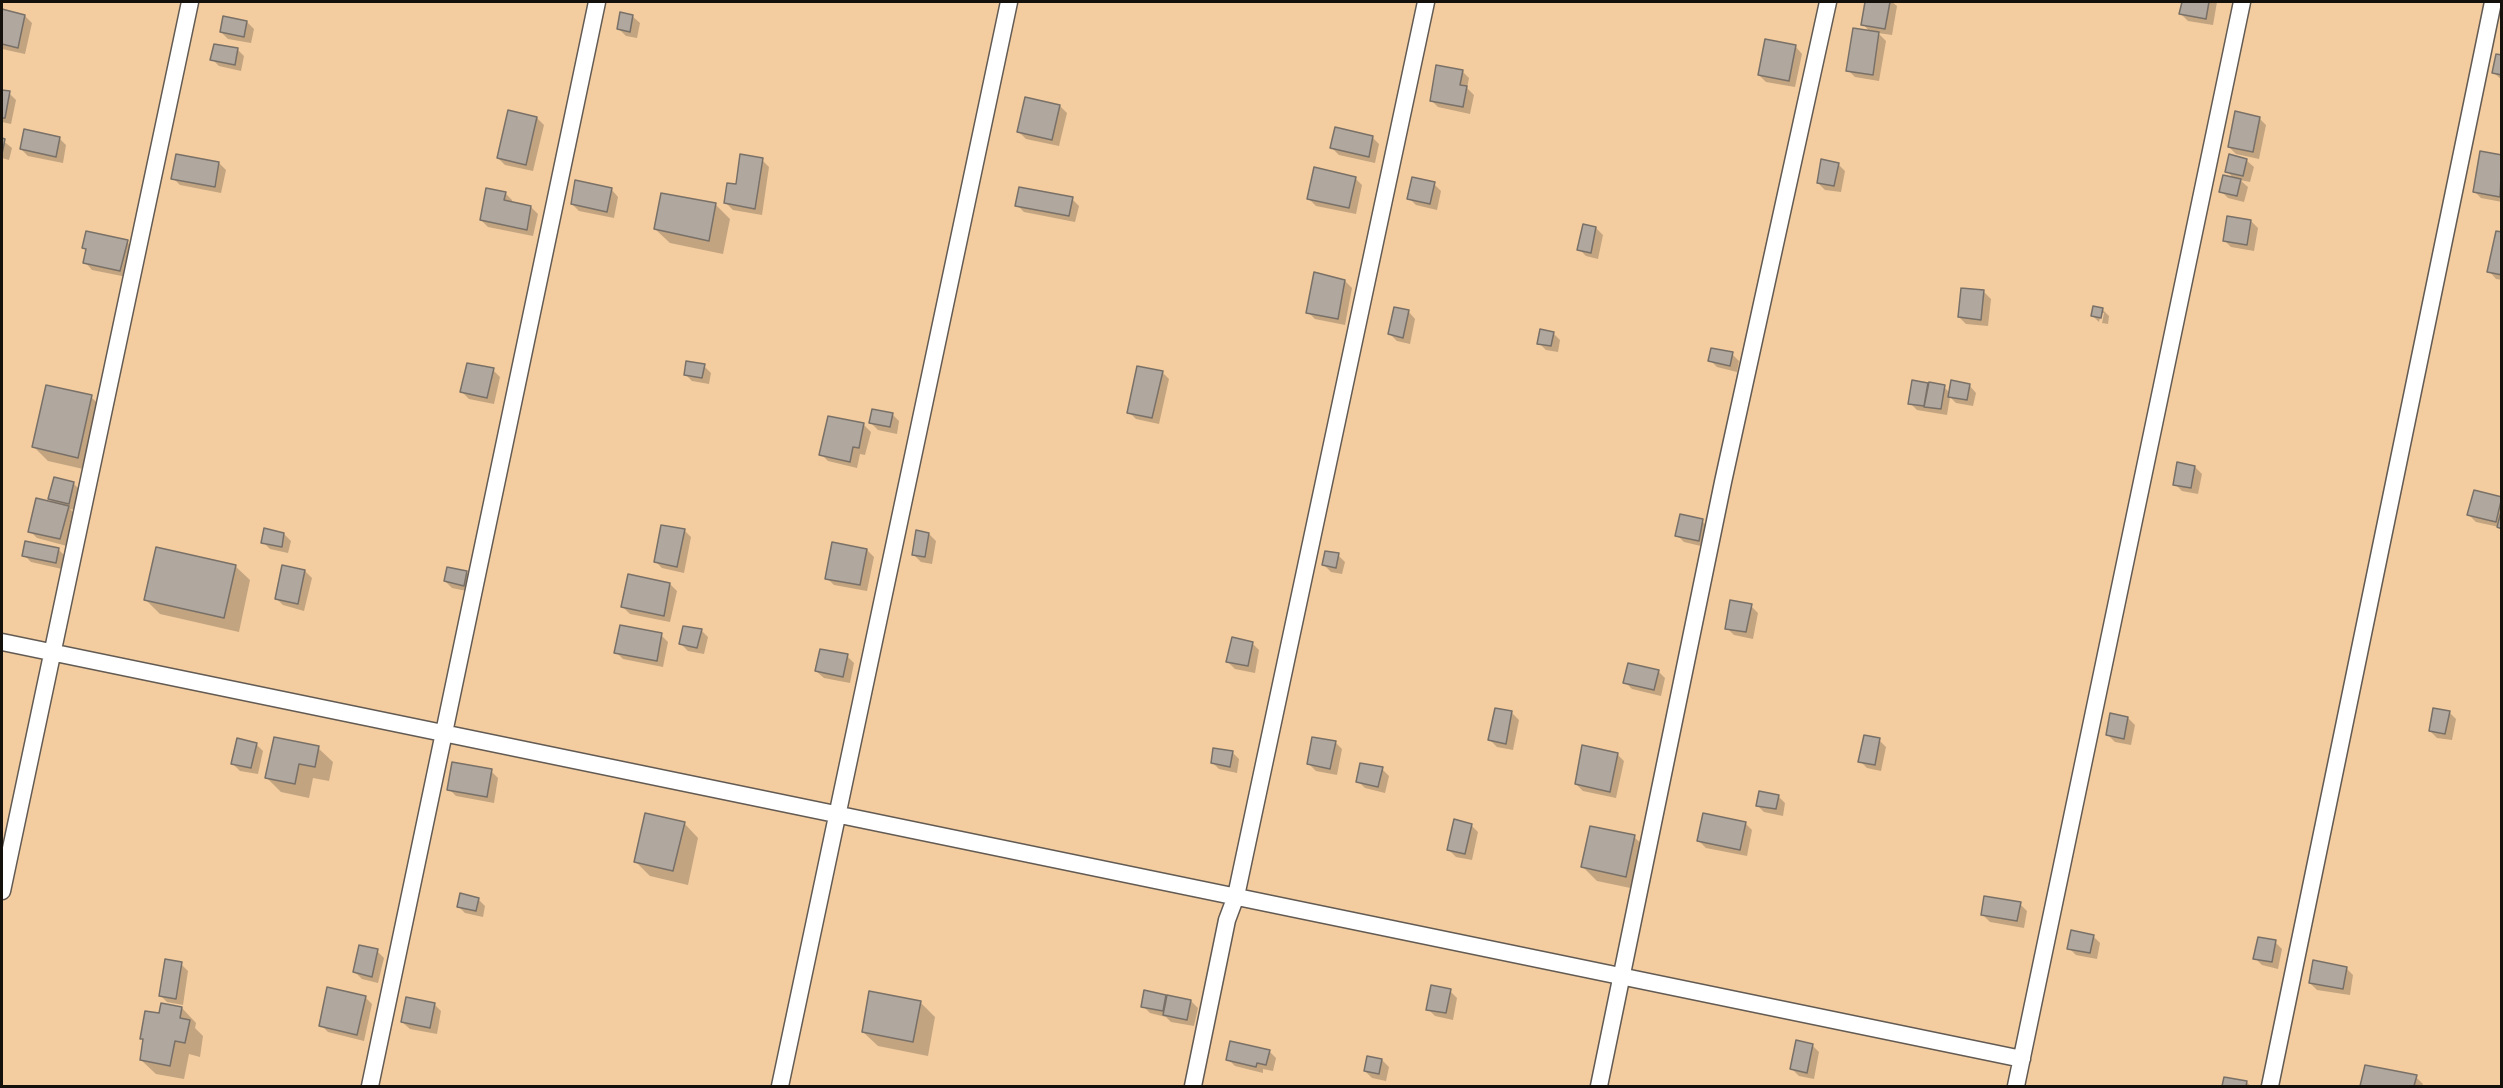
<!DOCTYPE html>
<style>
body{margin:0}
#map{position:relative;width:2503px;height:1088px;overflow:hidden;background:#e9e0d6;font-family:"DejaVu Sans",sans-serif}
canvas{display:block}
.frame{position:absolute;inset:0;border:3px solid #14110d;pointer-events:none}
</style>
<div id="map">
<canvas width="2503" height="1088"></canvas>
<div class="frame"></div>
</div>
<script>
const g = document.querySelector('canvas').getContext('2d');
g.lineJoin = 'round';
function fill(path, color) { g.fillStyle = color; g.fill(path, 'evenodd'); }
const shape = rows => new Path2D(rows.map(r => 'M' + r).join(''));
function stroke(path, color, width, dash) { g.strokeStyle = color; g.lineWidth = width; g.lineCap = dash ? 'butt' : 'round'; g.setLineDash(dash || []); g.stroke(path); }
fill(shape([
 [2,2,2501,2,2501,1086,2,1086]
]), '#f3cda0');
fill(shape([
 [1867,2,1892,2,1897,6,1892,35,1878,33,1886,41,1879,81,1855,77,1848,70,1871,33,1863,24],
 [2183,2,2217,2,2213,25,2188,21,2181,14],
 [2,11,25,16,32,23,25,54,2,49],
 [632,16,640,23,637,38,626,36,619,29],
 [247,22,254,29,251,43,228,39,221,32],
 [1795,46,1802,54,1795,87,1766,82,1759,75],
 [237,49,244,56,241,71,219,66,212,59],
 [2502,57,2502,80,2494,73],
 [1462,71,1469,78,1467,88,1474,95,1470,114,1438,107,1431,100],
 [2,91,9,93,16,100,11,124,2,122],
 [1060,106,1067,113,1059,146,1026,139,1019,132],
 [537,118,544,125,533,171,505,165,498,158],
 [2259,118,2266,125,2259,159,2236,154,2229,147],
 [1372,137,1379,144,1375,163,1339,155,1332,148],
 [59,138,66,145,63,163,28,156,21,149],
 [2,140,12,148,9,160,2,158],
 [2502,156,2502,202,2481,198,2474,191],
 [762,160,769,167,762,215,733,210,726,203,737,186],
 [2246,160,2254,167,2250,182,2240,180,2248,187,2244,202,2228,198,2221,191,2234,179,2227,171],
 [219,163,226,170,221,193,180,185,173,178],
 [1838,164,1845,171,1841,192,1825,190,1818,183],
 [1355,178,1362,185,1356,214,1316,206,1309,199],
 [1434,184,1441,191,1437,210,1416,205,1409,198],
 [611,189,618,197,614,218,579,211,572,204],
 [505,193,512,200,512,203,531,207,538,214,533,236,488,227,481,220],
 [1072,199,1079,206,1075,222,1024,212,1017,205],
 [716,205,730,219,723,254,670,243,655,229],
 [2251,221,2258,228,2254,251,2231,247,2224,240],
 [1596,228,1603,235,1598,259,1586,256,1579,249],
 [2502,233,2502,280,2496,279,2489,271],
 [127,242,134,249,127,277,92,270,85,262,87,251,84,248],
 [1345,281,1352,288,1345,325,1315,319,1308,312],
 [1984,292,1991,299,1988,326,1966,324,1959,317],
 [2102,309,2109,316,2108,324,2102,323,2104,313,2101,313,2099,322,2093,316],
 [1408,311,1415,319,1410,344,1397,341,1390,334],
 [1553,333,1560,340,1558,352,1546,350,1539,343],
 [1732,354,1739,361,1737,372,1717,367,1710,360],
 [704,366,711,373,709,384,692,381,685,374],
 [493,370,500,377,494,404,469,399,462,392],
 [1162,372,1169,379,1159,424,1136,419,1129,412],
 [1913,382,1944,387,1950,393,1969,385,1976,393,1973,406,1956,403,1950,397,1947,415,1917,410,1910,403],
 [91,397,106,411,92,471,48,461,34,447],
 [892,414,899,421,897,434,878,430,871,423],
 [829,418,864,425,871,432,865,455,860,454,857,468,828,461,821,454],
 [2195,467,2202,474,2198,494,2182,491,2175,484],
 [73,483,80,490,75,510,70,509,75,514,67,546,37,538,30,531,55,504,50,499],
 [2501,498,2502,530,2499,527,2476,522,2469,515],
 [1702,521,1709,528,1705,547,1684,542,1677,535],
 [684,530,691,537,684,573,662,568,655,561],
 [284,534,291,541,288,553,270,549,263,542],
 [929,534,936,541,932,564,921,562,914,555],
 [58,549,65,556,62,569,31,562,24,555],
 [867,550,874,557,867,591,834,585,827,578],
 [1338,555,1345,562,1342,574,1331,572,1324,565],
 [235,566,250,580,239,632,160,614,146,600],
 [305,571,312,578,304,611,283,605,276,598],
 [466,572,473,579,471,592,452,588,445,581],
 [670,584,677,591,670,622,630,614,623,607],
 [1751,606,1758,613,1753,639,1734,635,1727,628],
 [701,630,708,637,704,654,688,651,681,644],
 [661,635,668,642,663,667,623,659,616,652],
 [1252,643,1259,650,1255,673,1235,669,1228,662],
 [847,656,854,663,850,683,824,678,816,671],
 [1658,671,1665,678,1661,696,1632,689,1625,682],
 [1496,710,1512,713,1519,720,1513,750,1497,747,1490,740],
 [2449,712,2456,719,2452,740,2437,738,2430,731],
 [2128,718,2135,725,2131,745,2115,742,2108,735],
 [1879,740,1886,747,1881,771,1867,768,1860,761],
 [1335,742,1342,749,1337,775,1316,771,1309,764],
 [256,744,263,751,258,774,240,771,233,764],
 [318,748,333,762,329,781,313,778,309,798,281,792,267,778],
 [1232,752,1239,759,1237,773,1219,769,1212,762],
 [1617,754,1624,761,1616,798,1583,791,1576,784],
 [1382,769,1389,776,1385,793,1365,788,1358,781],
 [491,771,498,778,494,803,456,796,449,789],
 [1778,796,1785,803,1783,816,1764,812,1757,805],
 [684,823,698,838,688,885,650,876,636,862],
 [1745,823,1752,830,1747,856,1706,848,1699,841],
 [1471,825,1478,832,1472,860,1456,857,1449,850],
 [1634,837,1649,851,1640,890,1597,881,1583,867],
 [478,899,485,906,483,917,465,913,458,906],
 [2020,904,2027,911,2024,928,1990,922,1983,915],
 [2093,936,2100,943,2097,959,2076,955,2069,948],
 [2275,942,2282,949,2278,969,2262,965,2255,958],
 [377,951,384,958,378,983,362,979,355,972],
 [181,964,188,971,183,1005,167,1002,160,995],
 [2346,968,2353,975,2350,995,2317,990,2310,983],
 [1450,991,1457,998,1453,1020,1435,1016,1428,1009],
 [1146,992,1191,1001,1198,1008,1194,1026,1171,1022,1166,1017,1150,1013,1143,1006],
 [871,993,921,1003,935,1017,928,1056,878,1046,863,1032],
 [365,997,372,1004,364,1041,328,1032,321,1025],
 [434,1004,441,1011,437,1034,410,1029,402,1022],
 [182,1008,196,1023,195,1028,203,1036,200,1057,189,1054,184,1079,156,1074,141,1060,145,1041,142,1038,160,1015],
 [1812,1045,1819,1052,1814,1079,1799,1076,1792,1069],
 [1269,1051,1276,1058,1273,1071,1263,1069,1263,1073,1235,1066,1228,1059],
 [1382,1060,1389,1067,1386,1081,1372,1078,1365,1071],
 [2366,1067,2416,1077,2423,1084,2422,1086,2362,1086],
 [2225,1079,2246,1082,2251,1086,2224,1086]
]), '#0003');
const building = shape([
 [1865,2,1890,2,1885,29,1861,25,1865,2],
 [2182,2,2209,2,2206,19,2179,14,2182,2],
 [2,9,25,15,18,48,2,44,2,9],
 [620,12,633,15,630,32,617,29,620,12],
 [223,16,247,21,244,37,220,32,223,16],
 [1853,28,1879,32,1873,75,1846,71,1853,28],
 [1765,39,1796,45,1789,81,1758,75,1765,39],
 [214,44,238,48,235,65,210,60,214,44],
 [2496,54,2502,55,2502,75,2492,73,2496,54],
 [1436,65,1463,70,1460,85,1467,86,1463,107,1430,101,1436,65],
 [2,90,10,91,5,118,2,118,2,90],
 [1025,97,1060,105,1052,140,1017,132,1025,97],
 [508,110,537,117,526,165,497,158,508,110],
 [2235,111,2260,117,2253,152,2228,147,2235,111],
 [1335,127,1373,136,1369,157,1330,148,1335,127],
 [24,129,60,137,56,157,20,149,24,129],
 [2,138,5,139,2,154,2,138],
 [2480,151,2502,155,2500,197,2473,192,2480,151],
 [176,154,219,162,215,187,171,179,176,154],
 [740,154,763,158,755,209,724,203,727,183,736,184,740,154],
 [2229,154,2247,159,2243,176,2225,172,2229,154],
 [1821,159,1839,163,1834,186,1817,183,1821,159],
 [1314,167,1356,177,1349,208,1307,199,1314,167],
 [2223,175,2241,179,2237,196,2219,192,2223,175],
 [1412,177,1435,182,1430,204,1407,199,1412,177],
 [575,180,612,188,607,212,571,204,575,180],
 [1019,187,1073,197,1069,216,1015,206,1019,187],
 [486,188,506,192,504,200,531,206,527,230,480,220,486,188],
 [661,193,716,203,709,241,654,229,661,193],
 [2227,216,2251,220,2247,245,2223,241,2227,216],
 [1583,224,1596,227,1591,253,1577,250,1583,224],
 [86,231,128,240,120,271,83,263,86,249,82,248,86,231],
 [2496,231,2502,232,2502,275,2487,272,2496,231],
 [1314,272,1345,280,1338,319,1306,313,1314,272],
 [1961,288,1984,290,1981,320,1958,317,1961,288],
 [2093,306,2103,308,2101,318,2091,316,2093,306],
 [1394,307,1409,310,1403,338,1388,334,1394,307],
 [1540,329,1554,332,1551,346,1537,344,1540,329],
 [1711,348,1733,352,1730,366,1708,361,1711,348],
 [686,361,705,364,702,378,684,375,686,361],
 [467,363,494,368,487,398,460,392,467,363],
 [1137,366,1163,371,1152,418,1127,413,1137,366],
 [1912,380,1928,383,1924,406,1908,404,1912,380],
 [1951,380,1970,384,1967,400,1948,397,1951,380],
 [1929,382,1945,385,1941,409,1924,407,1929,382],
 [46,385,92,395,78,458,32,447,46,385],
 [872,409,893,413,890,427,869,423,872,409],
 [828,416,864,423,859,448,853,447,850,462,819,455,828,416],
 [2177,462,2195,466,2191,488,2173,485,2177,462],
 [54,477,74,482,69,504,48,499,54,477],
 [2474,490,2502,497,2496,522,2467,515,2474,490],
 [36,498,69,506,60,539,28,532,36,498],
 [2502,508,2502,529,2497,527,2502,508],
 [1680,514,1703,519,1699,541,1675,536,1680,514],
 [661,525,685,529,677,567,654,562,661,525],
 [264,528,284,533,282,547,261,543,264,528],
 [916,530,929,533,925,557,912,555,916,530],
 [25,541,59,548,56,563,22,556,25,541],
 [832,542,867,549,860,585,825,579,832,542],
 [156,547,236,565,224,618,144,600,156,547],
 [1325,551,1339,553,1336,568,1322,565,1325,551],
 [282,565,305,570,298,604,275,599,282,565],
 [447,567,467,571,464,586,444,581,447,567],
 [628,574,670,583,664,616,621,607,628,574],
 [1730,600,1752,604,1746,632,1725,629,1730,600],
 [620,625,662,633,657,661,614,653,620,625],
 [683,626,702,629,697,648,679,644,683,626],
 [1232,637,1253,642,1248,666,1226,662,1232,637],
 [820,649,848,654,843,677,815,671,820,649],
 [1628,663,1659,670,1654,690,1623,683,1628,663],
 [1495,708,1512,711,1506,744,1488,740,1495,708],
 [2433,708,2450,711,2445,734,2429,731,2433,708],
 [2110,713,2128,717,2124,739,2106,735,2110,713],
 [1864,735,1880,738,1875,765,1858,762,1864,735],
 [274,737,319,746,315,767,299,764,295,784,265,778,274,737],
 [1312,737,1336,741,1330,769,1307,764,1312,737],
 [237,738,257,743,251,768,231,764,237,738],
 [1582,745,1618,753,1610,792,1575,784,1582,745],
 [1213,748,1233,751,1230,767,1211,763,1213,748],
 [452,762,492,769,487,797,447,790,452,762],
 [1360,763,1383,767,1378,787,1356,782,1360,763],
 [1759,791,1779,795,1776,809,1756,806,1759,791],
 [645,813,685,822,673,871,634,862,645,813],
 [1703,813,1746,822,1740,850,1697,841,1703,813],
 [1454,819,1472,824,1465,854,1447,850,1454,819],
 [1590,826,1635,835,1626,877,1581,867,1590,826],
 [460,893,479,898,476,911,457,907,460,893],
 [1984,896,2021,902,2017,921,1981,915,1984,896],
 [2071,930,2094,935,2090,953,2067,949,2071,930],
 [2258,937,2276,940,2272,962,2253,959,2258,937],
 [359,945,378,949,372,977,353,972,359,945],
 [165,959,182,962,176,999,159,996,165,959],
 [2313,960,2347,967,2343,989,2309,983,2313,960],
 [1431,985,1451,989,1446,1013,1426,1010,1431,985],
 [327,987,366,996,357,1035,319,1026,327,987],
 [1144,990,1166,995,1163,1011,1141,1007,1144,990],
 [869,991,921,1001,913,1042,862,1032,869,991],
 [1167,995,1191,1000,1187,1020,1163,1015,1167,995],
 [406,997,435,1003,430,1028,401,1022,406,997],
 [161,1003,182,1007,180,1018,190,1020,185,1043,175,1041,170,1066,140,1060,143,1039,140,1039,145,1011,159,1013,161,1003],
 [1796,1040,1813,1044,1807,1073,1790,1069,1796,1040],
 [1230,1041,1270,1050,1266,1065,1257,1063,1256,1067,1226,1060,1230,1041],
 [1367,1056,1382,1059,1379,1074,1364,1071,1367,1056],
 [2365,1065,2417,1075,2414,1086,2360,1086,2365,1065],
 [2224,1077,2247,1081,2246,1086,2222,1086,2224,1077]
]);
fill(building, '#b0a79e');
stroke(building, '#797168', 1.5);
const lane = shape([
 [2,642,2022,1059],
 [2,891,190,2],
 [370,1086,597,2],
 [780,1086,1009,2],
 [1193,1086,1227,920,1236,896,1426,2],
 [1599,1086,1723,482,1828,2],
 [2016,1086,2242,2],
 [2270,1086,2493,2]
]);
stroke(lane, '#635b53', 19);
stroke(lane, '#fff', 16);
</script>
